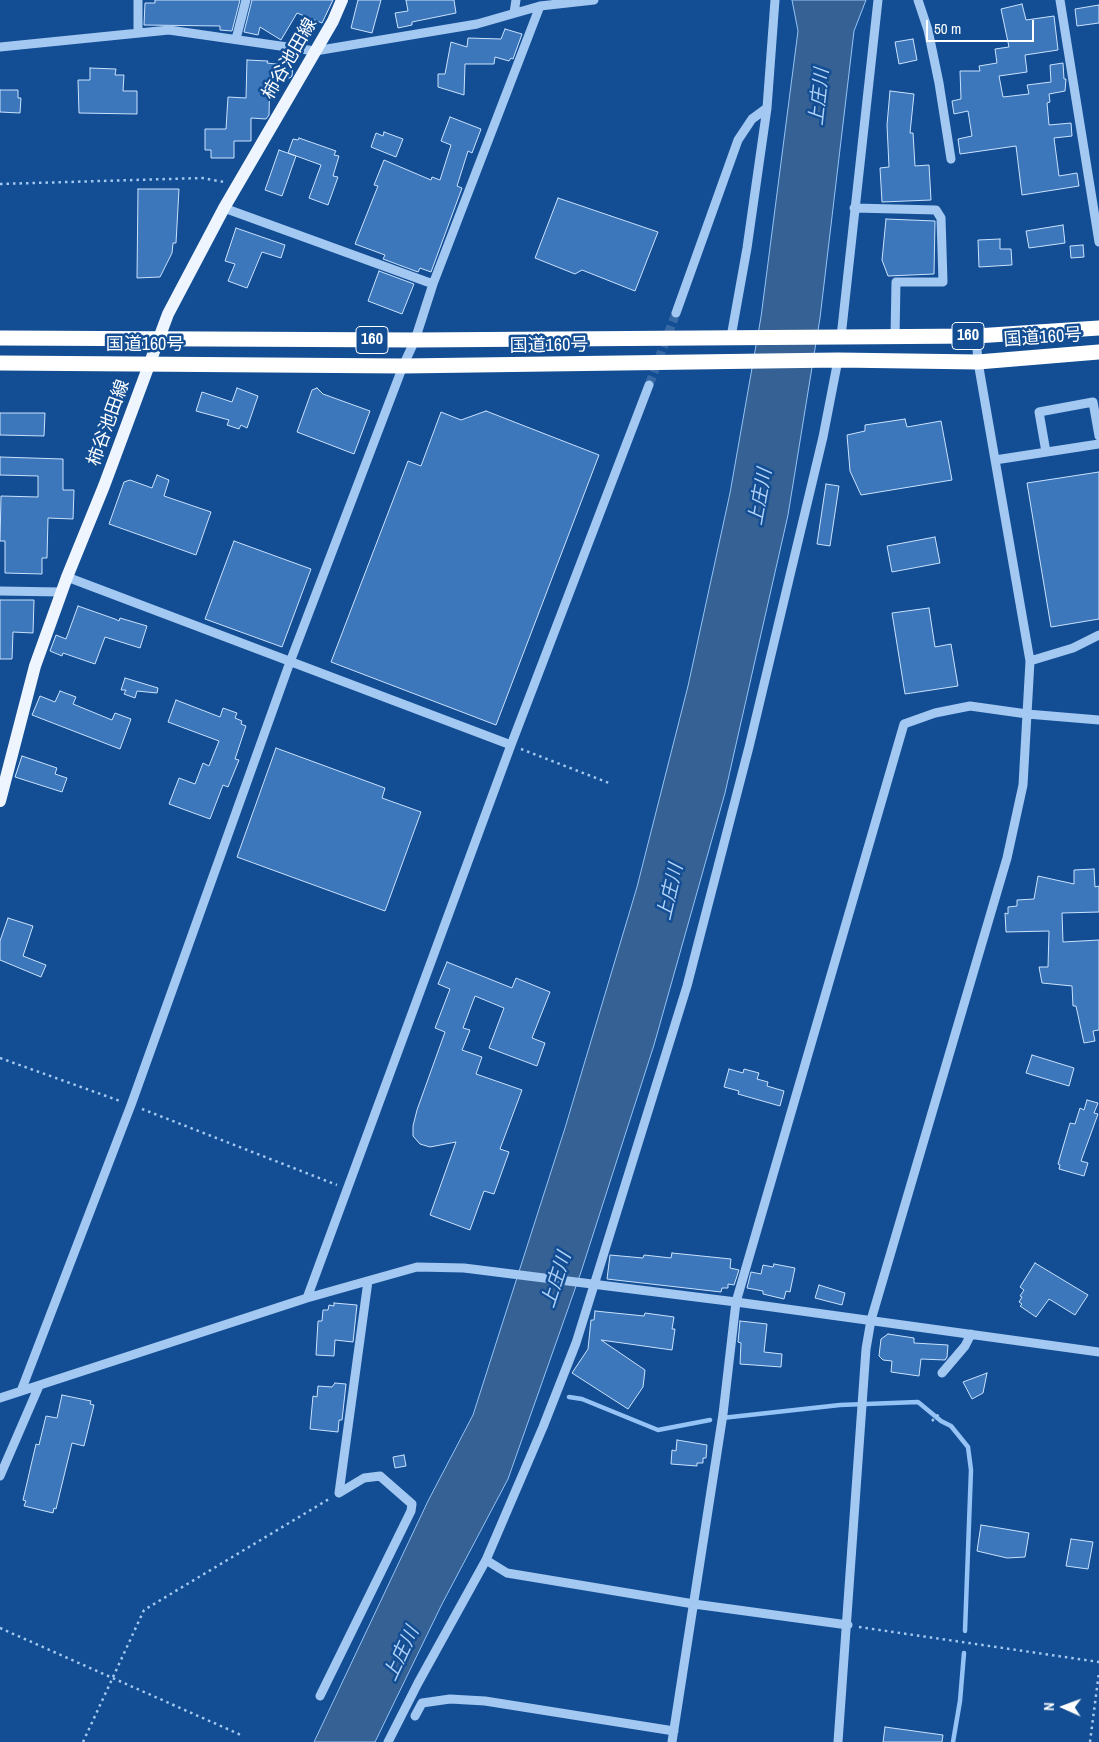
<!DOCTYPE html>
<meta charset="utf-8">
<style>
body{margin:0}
#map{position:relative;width:1099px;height:1742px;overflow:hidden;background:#134e94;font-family:"Archivo Narrow",sans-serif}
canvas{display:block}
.north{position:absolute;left:1039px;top:1682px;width:50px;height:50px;-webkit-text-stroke:4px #134e94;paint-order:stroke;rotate:272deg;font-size:14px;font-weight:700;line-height:20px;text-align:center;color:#fff}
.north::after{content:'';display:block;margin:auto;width:18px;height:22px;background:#fff;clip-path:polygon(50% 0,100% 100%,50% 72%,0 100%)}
.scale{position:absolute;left:926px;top:20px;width:108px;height:22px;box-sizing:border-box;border:2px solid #fff;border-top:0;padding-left:6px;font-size:15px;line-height:18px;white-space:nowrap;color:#fff;-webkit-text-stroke:4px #134e94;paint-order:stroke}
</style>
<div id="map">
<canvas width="1099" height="1742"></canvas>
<div class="north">N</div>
<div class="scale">50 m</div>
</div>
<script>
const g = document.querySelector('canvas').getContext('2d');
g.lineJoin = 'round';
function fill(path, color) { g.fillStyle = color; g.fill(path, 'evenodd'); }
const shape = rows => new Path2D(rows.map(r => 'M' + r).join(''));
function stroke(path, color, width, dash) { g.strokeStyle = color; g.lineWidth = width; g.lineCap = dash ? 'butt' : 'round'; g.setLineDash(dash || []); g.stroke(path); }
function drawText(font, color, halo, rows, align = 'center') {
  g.font = font + ' "Archivo Narrow","Noto Sans JP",sans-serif'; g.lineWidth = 5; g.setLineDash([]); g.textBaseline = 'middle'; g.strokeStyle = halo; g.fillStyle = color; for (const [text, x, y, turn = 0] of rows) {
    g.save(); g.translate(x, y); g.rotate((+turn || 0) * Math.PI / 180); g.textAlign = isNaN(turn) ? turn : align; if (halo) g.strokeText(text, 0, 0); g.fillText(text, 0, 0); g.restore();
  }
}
const water = shape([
 [792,0,866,0,854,31,820,318,788,515,725,793,654,1045,581,1272,508,1479,442,1604,375,1742,314,1742,428,1501,473,1415,565,1128,637,887,688,686,730,493,761,317,798,31,792,0]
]);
fill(water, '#366194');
stroke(water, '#95c3f5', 1);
stroke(shape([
 [569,1397,582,1399,658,1430,710,1420],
 [722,1418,840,1405,918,1402,941,1421,951,1426,968,1447,971,1470,965,1631],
 [953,1742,960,1701,964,1653]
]), '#95c3f5', 4.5);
const building = shape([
 [155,0,240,0,232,31,220,30,220,26,144,25,145,3,155,3,155,0],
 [252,0,333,0,322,23,297,13,281,40,260,27,258,35,244,32,252,0],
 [358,0,381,0,372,33,351,28,358,0],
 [406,0,454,0,456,13,412,22,412,25,398,28,395,13,408,11,406,0],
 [1022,4,1026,20,1054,16,1058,50,1025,55,1027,72,999,76,1003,97,1029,94,1027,85,1051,82,1050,65,1063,63,1064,79,1066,79,1065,91,1049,94,1050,102,1047,103,1049,125,1071,123,1072,136,1054,138,1059,176,1077,173,1079,186,1022,195,1016,146,960,154,958,139,972,136,968,111,954,114,952,101,961,99,960,71,980,71,979,66,997,63,995,49,1009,47,1001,9,1022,4],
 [1099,5,1099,23,1077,26,1075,9,1099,5],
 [505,29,522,34,513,59,511,58,509,61,495,57,494,64,465,64,464,95,438,87,438,74,445,74,451,42,467,47,468,38,501,39,505,29],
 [913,39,917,60,899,64,895,42,913,39],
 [247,60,268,61,267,63,293,66,292,76,290,78,270,76,269,115,266,119,251,118,251,141,234,141,234,158,211,158,211,150,205,150,205,129,226,129,228,97,246,98,247,60],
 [90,68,116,69,115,75,124,75,123,91,137,91,137,114,79,113,78,80,90,80,90,68],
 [0,90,18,90,18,98,21,98,20,113,0,112,0,90],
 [890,91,914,94,910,133,913,133,915,166,929,165,931,200,882,202,880,168,889,167,887,125,890,91],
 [450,117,481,129,472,153,468,151,457,186,462,188,431,272,420,268,418,272,383,259,385,255,355,244,378,186,374,185,384,160,431,180,432,177,440,180,451,145,441,141,450,117],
 [384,132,403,139,396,157,371,147,376,133,383,136,384,132],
 [299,138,336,151,334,155,339,156,333,176,338,177,328,205,309,198,321,165,288,153,293,139,298,140,299,138],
 [279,150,296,156,282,196,265,190,279,150],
 [138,189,179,189,176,243,173,243,172,253,160,277,137,278,138,189],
 [558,198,658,232,635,291,582,270,575,274,535,258,558,198],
 [886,219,935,221,934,274,888,276,882,260,886,219],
 [1063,225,1065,243,1029,248,1026,231,1063,225],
 [236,228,285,245,281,258,262,252,247,288,228,281,235,264,225,261,236,228],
 [1000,239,1000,249,1011,249,1012,265,979,267,978,240,1000,239],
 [1083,245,1084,257,1071,258,1070,246,1083,245],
 [379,271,414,284,402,314,368,301,379,271],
 [237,388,258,396,247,428,241,425,239,429,227,425,229,420,196,411,202,392,232,402,237,388],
 [317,388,323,394,370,411,354,454,297,432,312,390,317,388],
 [486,411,599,455,496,725,331,662,408,461,421,466,441,412,461,420,486,411],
 [0,413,45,413,44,436,0,435,0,413],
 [905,419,907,427,941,421,952,480,861,495,850,471,847,435,865,431,865,425,905,419],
 [0,457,63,459,63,490,74,490,73,519,48,518,47,558,42,558,42,574,5,573,5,541,0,541,1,496,38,497,38,476,0,475,0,457],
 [1099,472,1099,619,1051,627,1027,483,1099,472],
 [157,475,169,480,164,496,211,512,196,555,109,524,124,482,130,480,152,488,157,475],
 [826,484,839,486,830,546,817,544,826,484],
 [935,537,940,563,892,572,887,546,935,537],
 [234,541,311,569,282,647,205,619,234,541],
 [0,600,34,600,33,633,13,632,12,659,0,659,0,600],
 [78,606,115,619,119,621,120,618,147,626,140,648,105,637,95,664,63,653,62,656,50,651,56,635,66,639,78,606],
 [929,608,935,647,951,644,958,686,905,694,892,613,929,608],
 [125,678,158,688,157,693,137,691,135,698,124,694,126,690,121,690,125,678],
 [60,691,76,697,73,704,112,720,115,713,131,719,120,749,32,715,40,696,55,702,60,691],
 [176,700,220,717,223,708,237,713,235,718,242,721,241,724,246,726,235,759,239,760,228,787,223,785,210,819,169,804,179,778,195,784,203,763,209,766,219,741,168,722,176,700],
 [276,748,385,788,382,798,421,812,385,911,237,857,276,748],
 [22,756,57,768,55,774,67,778,62,792,15,777,22,756],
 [1094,869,1095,887,1099,886,1099,912,1062,913,1063,942,1099,940,1099,1030,1093,1031,1095,1041,1084,1043,1076,1006,1073,1006,1072,986,1042,983,1039,967,1048,967,1049,931,1006,932,1005,913,1008,914,1008,907,1017,906,1017,900,1034,899,1038,876,1074,884,1074,870,1094,869],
 [8,918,33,926,23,956,46,965,41,977,0,960,0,941,8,918],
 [447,962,512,988,516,978,550,992,532,1038,545,1043,537,1066,489,1048,504,1008,475,996,463,1028,470,1030,462,1050,482,1057,476,1074,522,1090,500,1149,509,1152,494,1194,484,1191,470,1230,430,1215,456,1142,430,1147,420,1144,413,1136,413,1126,417,1110,445,1032,435,1028,450,989,438,984,447,962],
 [1032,1055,1074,1068,1069,1086,1026,1073,1032,1055],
 [729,1069,743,1073,744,1069,759,1073,757,1079,768,1082,767,1086,784,1091,780,1106,738,1094,739,1091,724,1087,729,1069],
 [1087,1100,1098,1103,1094,1113,1098,1114,1081,1161,1088,1163,1084,1176,1059,1169,1060,1165,1058,1164,1070,1123,1075,1124,1080,1108,1084,1110,1087,1100],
 [672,1253,731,1259,730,1268,739,1270,734,1285,728,1284,728,1288,722,1288,721,1292,607,1279,610,1255,643,1258,644,1255,671,1258,672,1253],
 [1035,1263,1088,1295,1075,1315,1049,1299,1036,1317,1020,1306,1022,1304,1019,1302,1022,1297,1020,1296,1024,1290,1020,1287,1035,1263],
 [774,1264,795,1268,790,1292,786,1291,784,1299,763,1294,763,1291,747,1288,751,1272,761,1274,763,1265,773,1267,774,1264],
 [819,1285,845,1293,842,1305,815,1298,819,1285],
 [334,1303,357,1305,353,1342,335,1340,334,1356,316,1355,318,1321,322,1321,323,1310,328,1310,329,1305,334,1306,334,1303],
 [595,1311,644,1316,645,1313,674,1317,672,1329,675,1329,672,1350,601,1340,645,1370,643,1387,628,1409,572,1373,588,1349,591,1320,594,1320,595,1311],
 [740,1321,767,1324,764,1352,782,1354,781,1367,740,1364,741,1343,738,1342,740,1321],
 [888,1334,914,1338,914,1343,948,1345,947,1357,945,1360,921,1359,919,1376,891,1372,892,1361,883,1360,879,1356,881,1339,888,1334],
 [987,1373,983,1393,972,1399,963,1382,987,1373],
 [335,1383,346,1384,342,1420,339,1420,338,1432,310,1429,313,1396,317,1397,318,1386,332,1387,335,1383],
 [62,1395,91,1401,90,1404,94,1405,84,1446,72,1443,56,1509,54,1508,53,1513,24,1506,26,1501,23,1500,36,1444,39,1445,46,1416,57,1418,62,1395],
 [677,1440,707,1445,706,1458,703,1458,703,1463,697,1463,697,1466,671,1464,672,1450,676,1451,677,1440],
 [404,1455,406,1466,395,1468,393,1457,404,1455],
 [981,1525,1029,1533,1025,1557,1007,1558,977,1551,981,1525],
 [1071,1539,1093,1542,1088,1569,1066,1566,1071,1539],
 [885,1727,943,1735,942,1742,883,1742,885,1727]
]);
fill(building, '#3c77bc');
stroke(building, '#cae2fd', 1);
stroke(shape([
 [649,385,676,313]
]), '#3669a4', 9, [9, 4.5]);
stroke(shape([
 [0,184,202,178,224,182],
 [521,749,609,783],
 [0,1058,120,1101],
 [142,1109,337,1185],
 [932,1421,939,1414],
 [859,1627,1099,1662],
 [0,1628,241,1735],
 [83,1742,144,1610,329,1499],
 [1090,1742,1099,1672]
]), '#a3c8f2', 2.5, [2.5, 4]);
stroke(shape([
 [138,0,138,33],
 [918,0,928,30,939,83,951,159],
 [1060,0,1099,242],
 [514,13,516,0],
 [236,39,246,0],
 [0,47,169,30,315,51,477,24,540,6,594,0],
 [224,208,433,284],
 [854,208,936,210,941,218,943,282,896,282,895,337],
 [676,313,738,140,752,119,767,108,775,0],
 [731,337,747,248,767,108],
 [841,337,878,0],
 [838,360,823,437,749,747,687,986,576,1343,543,1427,486,1560,507,1573,694,1604,848,1625],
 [1046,452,1039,412,1093,402,1099,436],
 [995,460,1099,444],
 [67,577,511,745],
 [0,591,61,592],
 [1030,661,1073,648,1099,635],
 [307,1298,511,745,649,385],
 [942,1373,965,1346,971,1334],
 [21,1391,131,1105,290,662,403,366,415,340,433,284,540,6],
 [0,1398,307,1298,417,1267,464,1268,736,1302,1099,1352],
 [0,1476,39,1386],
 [339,1493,368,1281],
 [320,1696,411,1511,412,1504,380,1476,364,1478,339,1493],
 [415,1716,422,1703,450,1699,485,1701,674,1731],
 [388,1742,418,1683,486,1560],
 [672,1742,723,1414,736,1302,904,724,935,713,970,706,1027,714,1099,720],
 [838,1742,866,1349,871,1320,1007,858,1023,785,1030,661,978,362,976,336]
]), '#a3c8f2', 9);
stroke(shape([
 [0,801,35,666,67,577,104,486,168,314,224,208,333,21,342,0]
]), '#eef5ff', 12);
stroke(shape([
 [0,338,415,340,841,337,976,336,1099,328],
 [0,363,403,366,838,360,978,362,1099,352]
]), '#fff', 15);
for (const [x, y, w] of [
 [968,336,32],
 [372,340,32]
]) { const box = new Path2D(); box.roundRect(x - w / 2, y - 13.5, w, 27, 4); g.fillStyle = '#134e94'; g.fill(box); stroke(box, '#fff', 1); }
drawText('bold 16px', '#fff', null, [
 ["160",968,336],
 ["160",372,340]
]);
drawText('18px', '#fff', '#134e94', [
 ["柿谷池田線",290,59,-60],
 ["国道160号",1043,338,-4],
 ["国道160号",145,345],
 ["国道160号",549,346,-1],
 ["柿谷池田線",109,423,-70]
]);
drawText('italic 19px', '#afd2f9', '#134e94', [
 ["上庄川",820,97,-84],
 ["上庄川",761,497,-80],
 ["上庄川",671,892,-77],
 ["上庄川",557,1280,-72],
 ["上庄川",402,1654,-65]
]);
</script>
